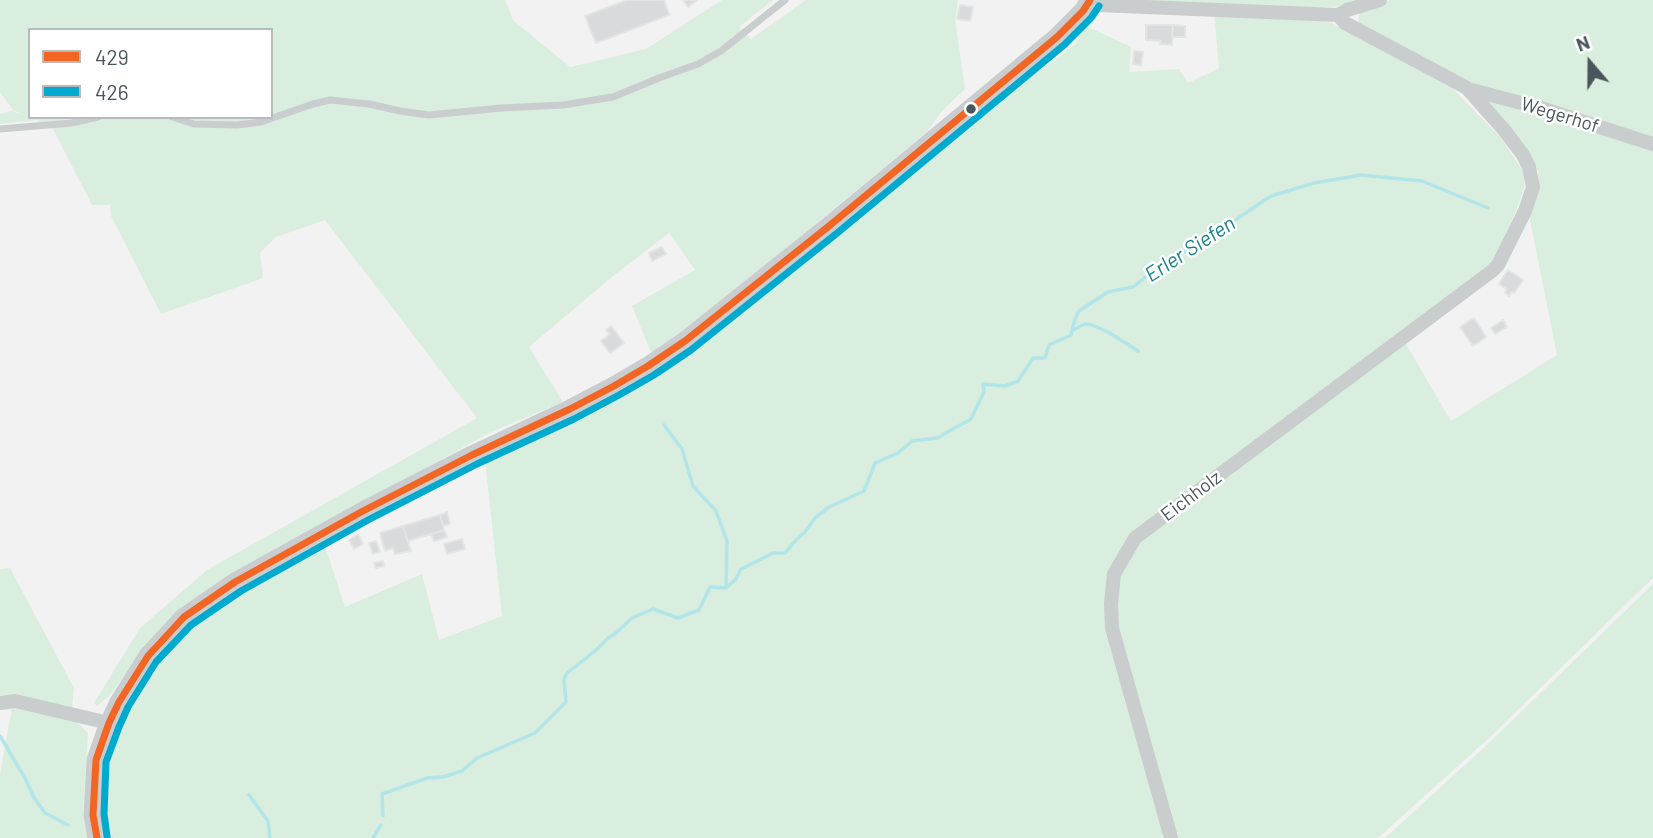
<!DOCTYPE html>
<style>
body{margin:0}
#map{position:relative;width:1653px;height:838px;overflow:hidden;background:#f2f2f2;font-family:Barlow,sans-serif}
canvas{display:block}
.legend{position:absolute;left:28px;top:28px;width:245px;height:91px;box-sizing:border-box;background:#fff;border:2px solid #b7bbbe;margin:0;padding:9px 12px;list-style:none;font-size:21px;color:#4a565c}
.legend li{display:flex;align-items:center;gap:14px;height:35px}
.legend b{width:35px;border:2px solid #b7bbbe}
.north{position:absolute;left:1555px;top:28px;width:70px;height:70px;-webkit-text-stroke:5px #fff;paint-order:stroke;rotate:340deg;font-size:19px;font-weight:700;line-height:28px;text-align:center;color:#4a565c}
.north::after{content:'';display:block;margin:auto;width:24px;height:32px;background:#4a565c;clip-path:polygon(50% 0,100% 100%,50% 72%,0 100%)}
</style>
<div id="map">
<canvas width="1653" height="838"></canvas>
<ul class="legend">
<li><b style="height:9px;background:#f26522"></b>429</li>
<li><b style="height:9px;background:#00a9ce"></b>426</li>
</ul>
<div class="north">N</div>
</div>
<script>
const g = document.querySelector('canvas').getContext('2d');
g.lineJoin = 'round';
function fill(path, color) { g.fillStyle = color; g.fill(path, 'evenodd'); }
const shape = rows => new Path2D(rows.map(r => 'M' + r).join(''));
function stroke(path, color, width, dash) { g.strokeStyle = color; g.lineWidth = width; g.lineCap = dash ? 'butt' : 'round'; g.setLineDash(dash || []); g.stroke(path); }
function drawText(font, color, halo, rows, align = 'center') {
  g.font = font + ' Barlow,sans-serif'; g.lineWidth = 5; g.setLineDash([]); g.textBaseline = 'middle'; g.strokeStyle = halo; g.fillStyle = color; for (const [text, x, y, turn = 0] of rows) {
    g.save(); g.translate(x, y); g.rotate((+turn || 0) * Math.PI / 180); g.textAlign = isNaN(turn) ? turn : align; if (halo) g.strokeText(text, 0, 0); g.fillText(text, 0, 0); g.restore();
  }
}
fill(shape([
 [0,0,505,0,513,20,570,67,646,49,722,0,773,0,739,27,751,39,806,0,958,0,955,19,965,89,942,111,927,132,703,317,652,355,632,306,695,270,669,233,613,276,529,347,563,402,489,433,230,577,145,650,109,696,97,706,94,703,140,628,207,570,477,418,325,220,276,237,260,253,263,278,161,314,111,216,110,205,92,205,52,127,36,120,0,124,0,114,12,111,24,115,13,110,0,92],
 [30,30,271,30,271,117,30,117],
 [1140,0,1366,0,1334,7,1217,8],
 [1390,0,1653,0,1653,142,1469,85,1358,23,1359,13,1376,8],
 [1214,12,1277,14,1332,23,1453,89,1501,138,1525,174,1524,187,1517,209,1492,264,1133,537,1109,603,1169,838,101,838,100,762,149,662,186,625,239,591,324,543,345,607,422,574,439,640,502,616,485,460,562,421,705,335,833,235,1013,86,1054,61,1076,43,1084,25,1131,47,1129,72,1179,69,1188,83,1219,68],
 [1478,93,1653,147,1653,578,1489,738,1378,838,1174,838,1114,627,1117,575,1137,540,1403,339,1451,421,1557,355,1529,215,1539,186,1538,171],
 [10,568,74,688,72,708,0,695,0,569],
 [1653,584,1653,838,1385,838,1490,742],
 [12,708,75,720,88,733,83,813,88,838,0,838,0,774]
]), '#d9eede');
stroke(shape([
 [1073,330,1085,324,1092,325,1108,332,1138,351],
 [664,425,682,449,693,486,716,511,727,541,726,587],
 [0,736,25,778,33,796,45,813,68,825],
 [249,795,268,821,270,838],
 [383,816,382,794,427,778,443,777,462,771,477,758,535,733,566,702,564,680,566,674,595,651,608,638,615,634,632,618,653,609,678,618,699,610,710,587,726,588,736,579,741,569,773,553,785,553,796,540,805,532,815,518,829,507,864,491,875,463,898,453,912,441,937,438,971,419,984,392,983,384,1005,386,1018,381,1033,358,1045,358,1049,345,1071,335,1075,319,1079,311,1108,292,1133,287,1162,264,1213,235,1271,196,1314,183,1361,175,1422,181,1488,208],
 [110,838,111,838],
 [373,838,381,825]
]), '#b2e5e8', 3.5);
const building = shape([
 [627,0,664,0,669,15,596,43,585,16,627,0],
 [683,0,697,0,688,7,683,0],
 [960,5,973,7,970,21,957,19,960,5],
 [1146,25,1173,25,1172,45,1160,44,1161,41,1146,40,1146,25],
 [1173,25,1185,26,1185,37,1172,37,1173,25],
 [1134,51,1143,52,1141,65,1133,64,1134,51],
 [662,247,666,254,652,261,649,253,662,247],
 [1508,270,1523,280,1514,293,1511,292,1509,296,1505,293,1507,289,1499,284,1508,270],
 [1474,318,1486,337,1473,346,1460,327,1474,318],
 [1503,320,1507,327,1495,334,1491,328,1503,320],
 [611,326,624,343,610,353,601,341,610,334,606,330,611,326],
 [447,512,450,524,443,526,440,515,447,512],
 [440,515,444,530,408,541,403,526,440,515],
 [403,526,411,551,395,554,393,548,385,551,380,533,403,526],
 [444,530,447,537,434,541,431,534,444,530],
 [358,534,363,544,354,549,349,540,358,534],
 [462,539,465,549,447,554,444,544,462,539],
 [376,541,380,552,373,554,369,543,376,541],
 [383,561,384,566,376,568,374,563,383,561]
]);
fill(building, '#d9dadb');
stroke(building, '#e3e4e4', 2);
stroke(shape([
 [172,117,194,124,237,125,261,122,313,104,330,100,369,104,400,111,429,115,501,108,563,105,613,97,659,78,698,64,721,51,785,0],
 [0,129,72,123,98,117]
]), '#cacdcd', 7);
stroke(shape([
 [1091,0,1098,5,1338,15,1345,23,1467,88,1505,131,1523,155,1529,167,1533,187,1525,211,1498,265,1492,271,1135,538,1114,574,1111,604,1112,628,1171,838],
 [1338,15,1347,10,1380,0],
 [1468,89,1544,109,1653,144],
 [0,703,15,701,109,723]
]), '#cacdcd', 14);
stroke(shape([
 [97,838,93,815,96,760,109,723,119,702,148,656,184,617,235,582,363,511,472,455,570,409,614,386,648,366,685,341,829,226,1057,37,1083,11,1090,0]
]), '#cacdcf', 19);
stroke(shape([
 [97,838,93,815,96,760,109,723,119,702,148,656,184,617,235,582,363,511,472,455,570,409,614,386,648,366,685,341,829,226,1057,37,1083,11,1090,0]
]), '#f26522', 7);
stroke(shape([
 [107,836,104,814,106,762,119,727,128,707,156,662,191,625,241,591,368,520,477,464,574,419,619,395,654,375,691,350,836,234,1064,45,1091,18,1099,6]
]), '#00a9ce', 7);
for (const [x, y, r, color] of [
 [971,109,6,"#4a565c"]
]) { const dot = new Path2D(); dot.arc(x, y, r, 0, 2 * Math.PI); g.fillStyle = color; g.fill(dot); stroke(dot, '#fff', 2.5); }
drawText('19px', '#4a565c', '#fff', [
 ["Wegerhof",1560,115,17],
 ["Eichholz",1191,496,-37]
]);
drawText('italic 21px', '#1a8389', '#fff', [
 ["Erler Siefen",1190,249,-33]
]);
</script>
